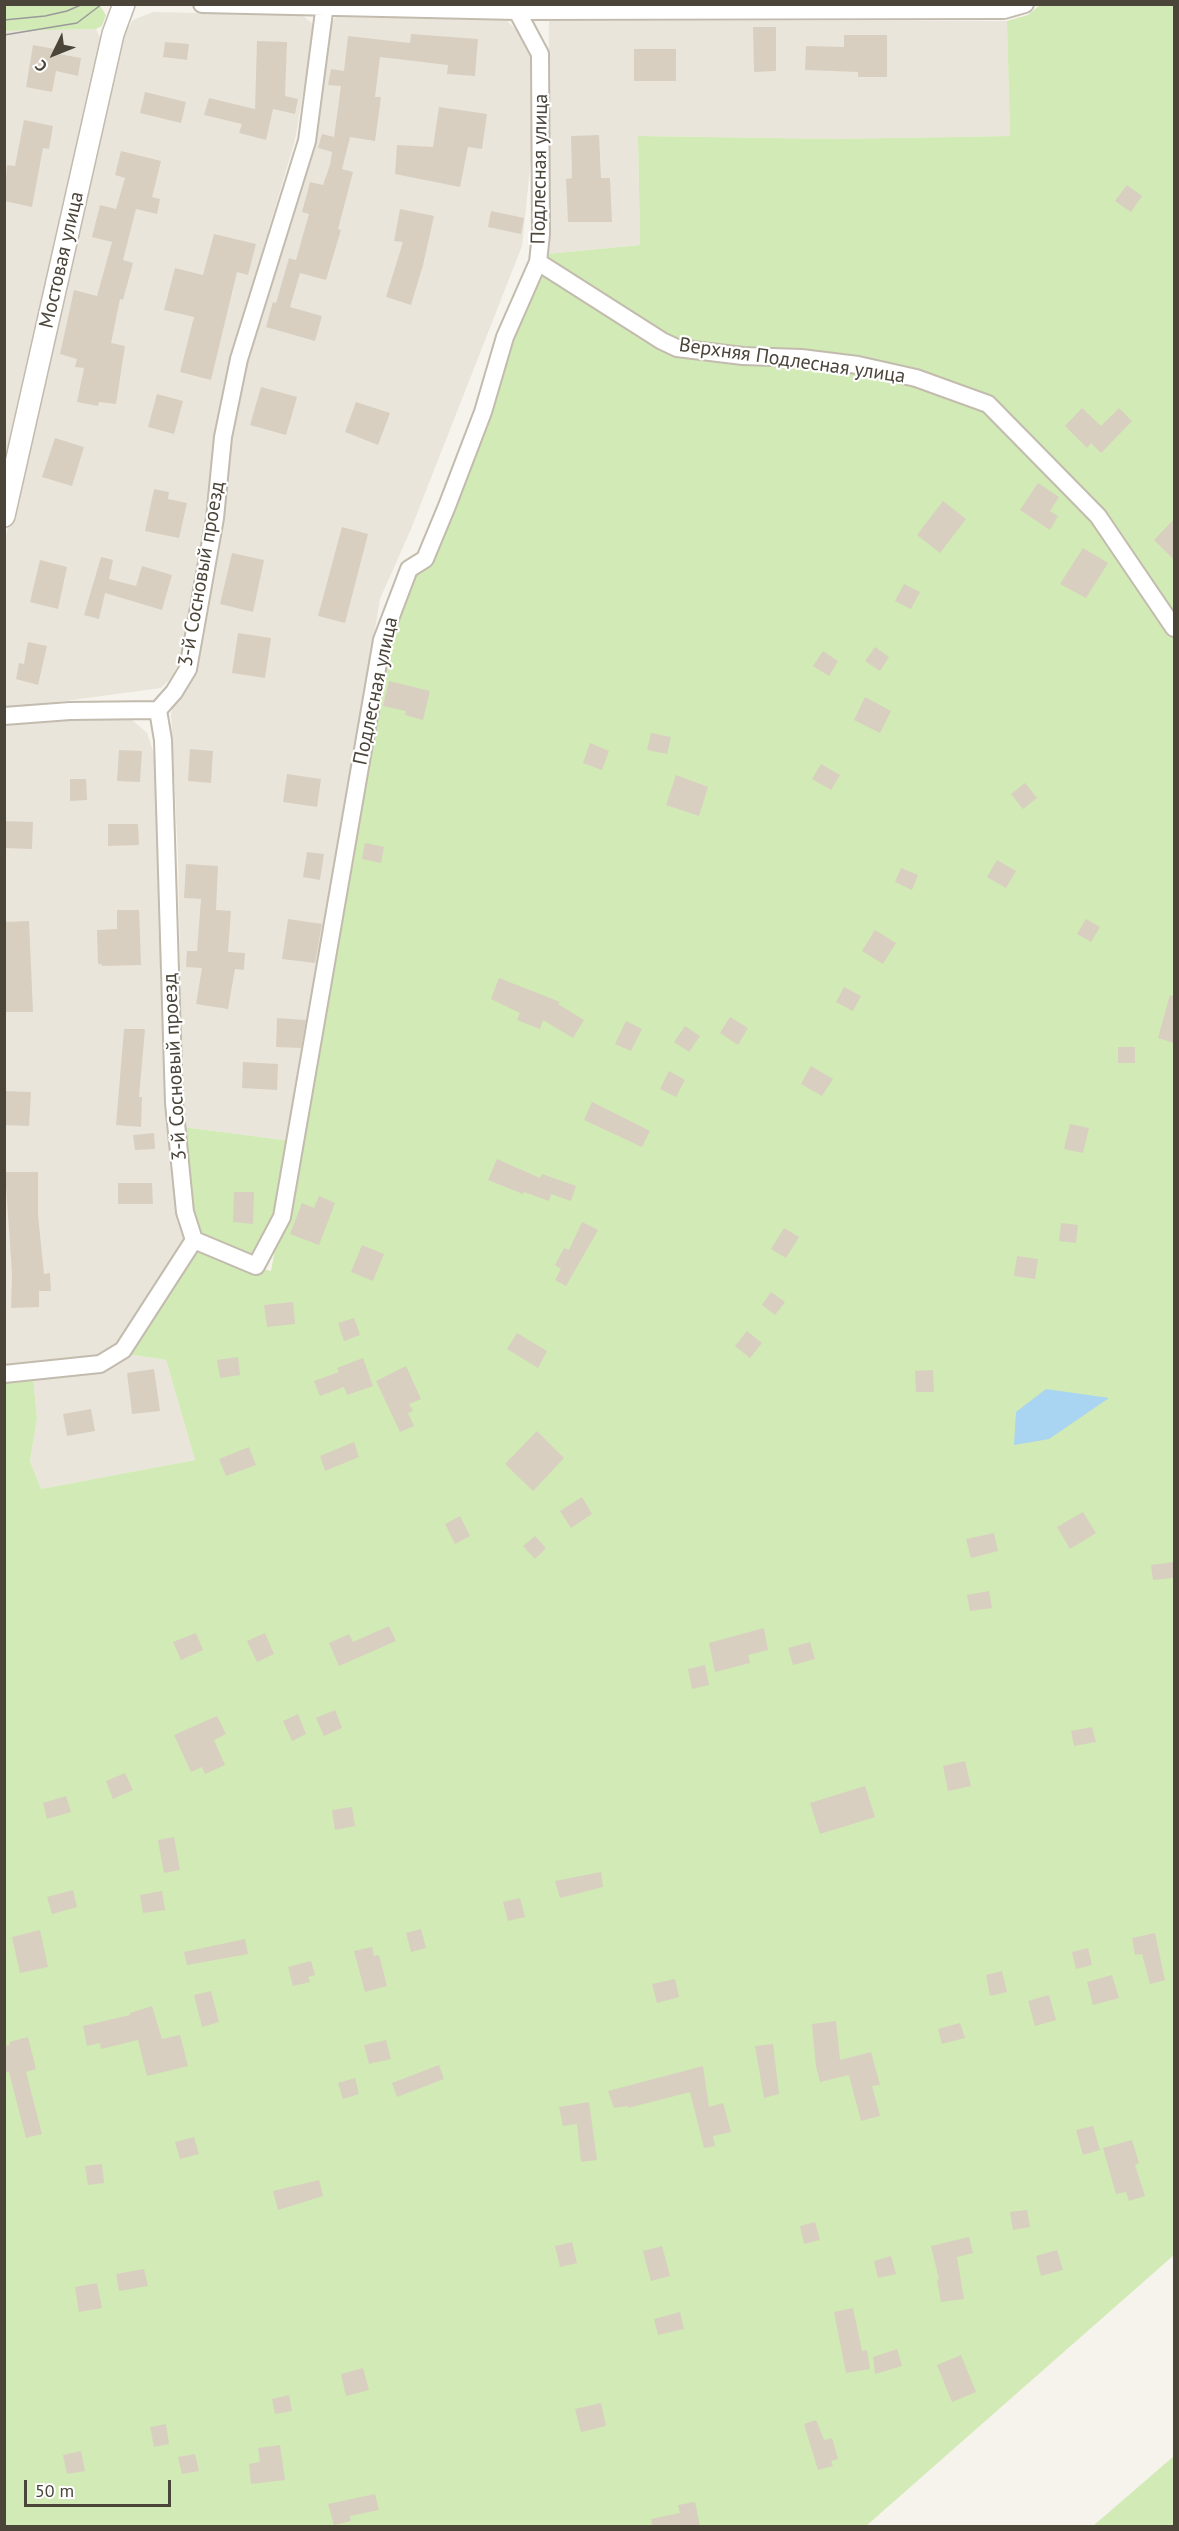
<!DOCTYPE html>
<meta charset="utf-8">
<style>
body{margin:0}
#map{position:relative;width:1179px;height:2531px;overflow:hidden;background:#f6f3ec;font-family:"PT Sans",sans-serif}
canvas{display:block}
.frame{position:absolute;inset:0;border:6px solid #4b4439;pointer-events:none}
.north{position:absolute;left:24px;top:24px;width:60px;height:60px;-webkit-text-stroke:4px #fff;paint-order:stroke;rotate:227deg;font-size:16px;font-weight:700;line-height:24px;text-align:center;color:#4b4439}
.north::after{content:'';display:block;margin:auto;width:21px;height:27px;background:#4b4439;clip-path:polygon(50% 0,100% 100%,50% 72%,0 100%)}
.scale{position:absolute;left:24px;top:2480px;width:147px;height:27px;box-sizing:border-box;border:3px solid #4b4439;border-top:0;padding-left:8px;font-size:18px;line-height:21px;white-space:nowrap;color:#4b4439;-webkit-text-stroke:4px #fff;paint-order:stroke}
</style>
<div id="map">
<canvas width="1179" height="2531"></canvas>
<div class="frame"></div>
<div class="north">С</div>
<div class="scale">50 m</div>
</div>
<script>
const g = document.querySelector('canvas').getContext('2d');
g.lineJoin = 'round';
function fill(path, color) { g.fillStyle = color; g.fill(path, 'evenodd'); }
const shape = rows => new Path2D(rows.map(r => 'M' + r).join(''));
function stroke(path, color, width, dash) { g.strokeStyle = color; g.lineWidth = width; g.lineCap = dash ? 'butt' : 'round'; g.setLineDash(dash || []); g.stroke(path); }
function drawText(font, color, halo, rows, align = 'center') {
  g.font = font + ' "PT Sans",sans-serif'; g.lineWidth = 4.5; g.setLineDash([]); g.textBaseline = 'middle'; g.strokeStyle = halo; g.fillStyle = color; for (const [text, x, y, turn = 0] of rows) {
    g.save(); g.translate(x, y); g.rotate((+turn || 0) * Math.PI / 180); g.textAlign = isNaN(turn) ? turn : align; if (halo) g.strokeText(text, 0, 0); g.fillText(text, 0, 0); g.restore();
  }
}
fill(shape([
 [153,12,302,15,311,22,314,28,295,140,231,358,209,517,181,659,171,678,161,688,5,709,5,541,84,188,123,36,133,20],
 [336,17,506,20,522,35,535,57,532,150,522,246,411,529,380,599,291,1141,183,1127,178,856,171,713,180,685,228,434,330,23],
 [549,21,1007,21,1010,136,837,139,638,136,640,245,547,254],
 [96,29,102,42,5,487,5,31],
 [130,718,147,733,155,757,166,1103,179,1214,184,1236,181,1252,121,1345,99,1359,5,1365,5,724],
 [127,1354,166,1360,195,1460,41,1489,30,1461,37,1418,33,1378]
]), '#eae5da');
fill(shape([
 [99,4,106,15,102,26,96,29,5,31,5,6],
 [1040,5,1174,5,1174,2255,866,2526,5,2526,5,1383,33,1378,37,1418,30,1461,41,1489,195,1460,166,1360,127,1354,197,1251,271,1271,390,625,547,254,640,245,638,136,837,139,1010,136,1007,21,1028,15],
 [183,1127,291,1141,271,1228,260,1248,245,1257,207,1239,196,1230,190,1213],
 [1174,2456,1174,2526,1093,2526]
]), '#d2eab5');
fill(shape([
 [1046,1389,1109,1398,1049,1439,1014,1445,1016,1412]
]), '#a9d4f2');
fill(shape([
 [753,27,776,27,776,71,754,72],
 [411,34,478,39,475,76,447,74,448,65,380,57,375,97,381,97,375,141,350,137,342,169,353,172,338,229,341,230,326,280,300,273,290,307,322,316,315,341,266,327,273,302,276,303,289,258,296,260,309,214,302,212,310,182,323,185,330,165,332,152,318,148,322,134,334,137,341,86,328,85,331,69,344,71,348,36,410,43],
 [844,35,887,35,887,77,858,77,858,72,805,70,806,46,844,47],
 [257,41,287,42,285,96,298,99,295,114,273,109,266,140,239,133,242,124,204,115,209,98,255,109],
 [165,42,189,44,187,60,163,57],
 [33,45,60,50,59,54,81,58,78,76,56,71,52,92,26,87],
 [634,49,676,49,676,81,634,81],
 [145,92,186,102,181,123,140,113],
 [439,107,487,114,482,149,468,147,460,187,395,174,397,145,433,147],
 [24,120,53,126,49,149,43,148,32,207,4,201,7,165,15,166],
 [599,135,601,178,610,178,612,222,568,222,566,179,572,178,571,136],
 [121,151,161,161,152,197,160,199,157,214,136,209,123,260,133,263,123,300,120,299,111,343,125,346,116,404,99,402,98,406,77,402,84,368,75,367,77,359,60,354,74,290,97,296,112,242,92,237,100,205,116,209,125,178,115,175],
 [1127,185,1142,196,1131,212,1115,201],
 [400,209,434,216,423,265,411,305,386,297,403,242,394,241],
 [491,211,524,218,521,234,488,227],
 [214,234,256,244,248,275,237,272,211,380,180,372,194,317,164,310,175,268,203,275],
 [261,387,297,397,286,435,250,425],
 [157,394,183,401,174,434,148,427],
 [356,402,390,413,378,445,345,432],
 [1082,408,1101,426,1119,408,1132,421,1101,453,1091,443,1087,448,1065,426],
 [55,438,84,447,72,486,42,477],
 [1038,483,1059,497,1050,511,1058,516,1050,530,1020,510],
 [154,489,169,492,168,499,187,503,179,538,145,531],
 [943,501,966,519,940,553,917,535],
 [1174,519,1174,560,1154,540],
 [342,527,368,534,345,623,318,616],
 [1083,548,1108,563,1086,598,1060,584],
 [232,553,264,560,253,612,220,604],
 [101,557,113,560,109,579,136,586,142,566,172,575,162,610,105,593,99,619,84,615],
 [40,560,67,567,58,609,30,602],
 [904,584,920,592,911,609,895,601],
 [238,633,271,638,265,678,232,673],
 [28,642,47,646,38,685,16,679,19,663,24,664],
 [875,647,889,657,880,671,865,661],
 [823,651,838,661,829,676,813,666],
 [389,681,430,691,423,720,405,715,406,711,383,706],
 [865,697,891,711,880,733,854,720],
 [651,733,671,737,667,754,647,750],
 [590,743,609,751,602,770,583,763],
 [190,749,213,751,211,783,188,781],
 [119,750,142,751,140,782,117,781],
 [821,764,840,775,831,790,812,779],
 [287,774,321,779,317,807,283,802],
 [676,775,708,787,699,816,666,805],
 [70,779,86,779,87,800,70,801],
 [1025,783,1037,798,1023,809,1011,794],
 [4,821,33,822,32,849,4,848],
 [108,824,138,824,139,845,108,846],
 [365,843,384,847,381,863,362,859],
 [307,852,324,854,320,880,303,877],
 [997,860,1016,871,1006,888,987,877],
 [186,864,218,866,216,910,231,911,228,952,245,953,244,970,235,969,228,1009,196,1004,202,968,186,967,187,951,197,951,201,899,184,898],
 [901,868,918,875,912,890,895,882],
 [117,910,139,910,141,965,102,966,101,964,98,964,97,930,117,929],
 [288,919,322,924,315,963,282,959],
 [1086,919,1100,927,1091,942,1077,934],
 [29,921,33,1012,4,1012,4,922],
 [875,930,896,943,883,964,862,951],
 [499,978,560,1002,558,1004,584,1020,573,1038,543,1020,540,1029,517,1020,520,1013,491,999],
 [844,987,861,996,853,1011,836,1002],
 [1170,995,1174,996,1174,1043,1158,1038],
 [730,1017,748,1028,738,1045,720,1033],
 [277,1018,306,1020,301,1048,276,1047],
 [626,1021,642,1029,631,1051,615,1044],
 [685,1026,700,1036,689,1052,674,1042],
 [124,1029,145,1029,139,1097,142,1097,141,1127,116,1125],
 [1118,1047,1135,1047,1135,1063,1118,1063],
 [243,1062,278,1064,277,1090,242,1088],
 [811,1066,833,1079,822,1096,801,1084],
 [669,1071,685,1080,676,1097,660,1089],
 [6,1091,31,1092,29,1126,4,1125],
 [592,1102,650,1131,642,1147,584,1120],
 [1070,1124,1089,1128,1083,1153,1064,1149],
 [154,1133,155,1149,135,1150,133,1135],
 [497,1159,540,1178,542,1174,576,1186,571,1201,551,1194,549,1201,524,1192,523,1194,488,1180],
 [5,1172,38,1172,38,1215,44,1274,50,1273,51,1291,39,1291,39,1307,11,1308,12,1274],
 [118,1183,152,1183,153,1204,118,1204],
 [234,1192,254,1192,253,1224,233,1222],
 [319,1196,335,1203,319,1245,290,1234,302,1203,314,1208],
 [582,1222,598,1230,566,1286,555,1280,561,1269,555,1265,564,1248,569,1250],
 [1061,1223,1078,1225,1076,1243,1059,1241],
 [784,1228,799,1237,786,1258,771,1249],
 [362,1245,384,1254,373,1281,351,1272],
 [1017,1256,1038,1259,1035,1279,1014,1276],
 [771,1292,785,1302,775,1315,762,1305],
 [293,1302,295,1324,267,1327,264,1305],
 [354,1318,360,1335,344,1341,338,1323],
 [747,1331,762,1343,750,1358,735,1346],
 [517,1333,547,1351,538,1368,507,1349],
 [238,1357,240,1375,220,1378,217,1360],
 [363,1358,373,1386,347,1395,344,1387,320,1396,314,1381,339,1372,337,1368],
 [406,1366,421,1399,409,1404,413,1411,408,1413,414,1426,400,1432,376,1381],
 [154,1369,160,1411,132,1414,127,1373],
 [933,1370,934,1392,916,1392,915,1371],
 [91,1409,95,1431,67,1436,63,1414],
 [537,1431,564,1458,533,1491,505,1464],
 [354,1442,359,1457,325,1471,320,1456],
 [249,1447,256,1465,226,1476,219,1459],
 [582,1497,592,1514,571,1528,560,1511],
 [1083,1512,1096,1533,1070,1549,1057,1527],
 [460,1516,470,1536,455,1544,445,1524],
 [994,1533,998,1551,971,1558,966,1539],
 [535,1536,546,1548,535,1559,523,1546],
 [1174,1562,1174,1578,1153,1580,1151,1565],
 [989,1591,992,1608,970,1611,967,1595],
 [389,1626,396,1641,339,1666,329,1643,349,1634,353,1642],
 [764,1628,768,1650,748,1655,750,1663,715,1672,709,1643],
 [196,1633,203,1650,181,1660,173,1642],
 [265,1633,274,1654,257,1662,247,1641],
 [810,1642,815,1659,793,1665,788,1648],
 [705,1665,709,1685,692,1689,688,1669],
 [335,1710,342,1728,324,1736,316,1718],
 [298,1714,306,1734,292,1741,283,1721],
 [217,1716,226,1734,214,1740,225,1765,205,1774,202,1767,191,1772,174,1735],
 [1092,1727,1096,1742,1074,1746,1071,1731],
 [965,1761,971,1786,948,1791,943,1766],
 [125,1773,133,1790,113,1799,106,1781],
 [865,1786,875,1817,820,1834,810,1803],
 [66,1796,71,1812,47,1819,43,1803],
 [352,1807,355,1826,335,1830,332,1810],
 [174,1837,180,1870,164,1873,158,1840],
 [601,1872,603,1887,560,1898,555,1881],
 [73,1890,77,1907,52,1914,47,1897],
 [162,1891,165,1910,143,1913,140,1895],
 [520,1898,525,1917,508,1921,503,1902],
 [421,1929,426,1948,411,1952,406,1933],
 [40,1930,48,1967,20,1973,12,1937],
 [1155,1933,1165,1980,1150,1984,1142,1954,1135,1955,1132,1938],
 [245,1939,248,1954,187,1965,184,1952],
 [372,1947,374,1956,379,1955,387,1986,365,1992,354,1951],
 [1088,1948,1092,1965,1076,1969,1072,1952],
 [311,1961,315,1975,308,1977,310,1982,293,1986,288,1967],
 [1002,1971,1007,1992,990,1996,986,1975],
 [1112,1975,1119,1998,1093,2005,1087,1982],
 [675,1979,679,1997,657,2003,652,1984],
 [211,1991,219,2022,202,2027,194,1995],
 [1049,1995,1056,2020,1035,2026,1028,2001],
 [152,2006,162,2039,180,2035,188,2066,147,2076,138,2040,101,2049,100,2043,87,2046,83,2026,130,2015,130,2013],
 [836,2021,840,2060,871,2052,880,2085,872,2086,880,2116,861,2121,849,2075,820,2082,816,2066,812,2024],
 [960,2023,965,2038,942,2044,938,2029],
 [28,2037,36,2069,26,2072,42,2134,26,2138,9,2072,4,2073,4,2046,10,2045,9,2042],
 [386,2040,391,2059,369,2064,364,2045],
 [773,2044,779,2094,764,2098,755,2046],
 [439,2065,444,2079,397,2097,392,2083],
 [703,2066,709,2107,723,2103,731,2132,713,2136,715,2146,704,2148,690,2092,628,2108,628,2106,614,2108,608,2091],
 [355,2078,359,2094,343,2099,338,2083],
 [589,2102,597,2160,581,2162,577,2124,563,2126,559,2107],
 [1093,2126,1100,2150,1083,2155,1076,2130],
 [194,2137,199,2154,180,2159,175,2142],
 [1132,2140,1139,2163,1135,2165,1145,2196,1129,2201,1126,2192,1116,2194,1103,2148],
 [102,2164,104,2183,88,2185,85,2166],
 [319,2180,323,2196,278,2210,273,2191],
 [1027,2210,1030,2227,1013,2230,1010,2212],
 [815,2222,820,2240,804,2244,800,2226],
 [969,2237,973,2253,957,2257,964,2299,941,2302,937,2280,939,2279,931,2246],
 [572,2242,577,2263,560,2267,555,2246],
 [662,2246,670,2276,651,2281,643,2251],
 [1057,2250,1063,2270,1041,2276,1036,2256],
 [891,2256,896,2274,878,2278,874,2261],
 [144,2269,148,2286,119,2291,116,2274],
 [97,2283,102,2308,79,2312,75,2287],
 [853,2308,862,2351,867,2350,870,2369,846,2373,834,2312],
 [680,2312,684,2329,658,2335,654,2319],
 [897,2349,902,2366,875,2374,873,2357],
 [961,2355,976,2392,952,2402,937,2365],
 [363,2368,369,2390,346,2396,341,2374],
 [289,2395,292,2411,275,2414,272,2399],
 [601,2403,606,2426,581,2432,575,2409],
 [816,2420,824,2440,832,2438,838,2459,831,2461,833,2466,818,2470,804,2424],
 [166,2424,169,2444,154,2447,150,2427],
 [280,2445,285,2480,251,2484,249,2464,260,2462,258,2448],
 [81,2451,85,2471,67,2474,63,2455],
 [195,2454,199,2471,182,2474,178,2457],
 [375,2494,379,2510,350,2516,351,2521,334,2525,328,2504],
 [695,2502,700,2526,652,2526,651,2519,680,2513,678,2505]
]), '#d8cfc1');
const minor = shape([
 [202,4,517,11,1004,10,1025,4],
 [538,262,662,341,677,348,743,356,801,358,858,365,916,378,988,404,1098,516,1174,628],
 [4,716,70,711,158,710],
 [194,1240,256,1266,282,1217,382,640,409,569,425,559,447,506,483,412,505,337,538,262,541,234,540,54,517,11,517,4],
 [194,1240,185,1212,174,1103,163,740,158,710,174,692,188,669,215,518,223,437,239,359,307,141,325,4],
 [4,1374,100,1364,123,1350,194,1240]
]);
const tertiary = shape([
 [4,516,113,34,124,4]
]);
stroke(minor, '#c2bbae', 20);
stroke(tertiary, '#c2bbae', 24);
stroke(minor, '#fff', 16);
stroke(tertiary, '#fff', 21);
stroke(shape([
 [4,20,45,16,67,11,83,4],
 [4,35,77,23,102,4]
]), '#9a9a9a', 1.5);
drawText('20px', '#4b4439', '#fff', [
 ["Подлесная улица",540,169,-89],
 ["Мостовая улица",62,260,-77],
 ["Верхняя Подлесная улица",792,361,8],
 ["3-й Сосновый проезд",202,574,-80],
 ["Подлесная улица",376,691,-78],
 ["3-й Сосновый проезд",175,1067,-93]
]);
</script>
